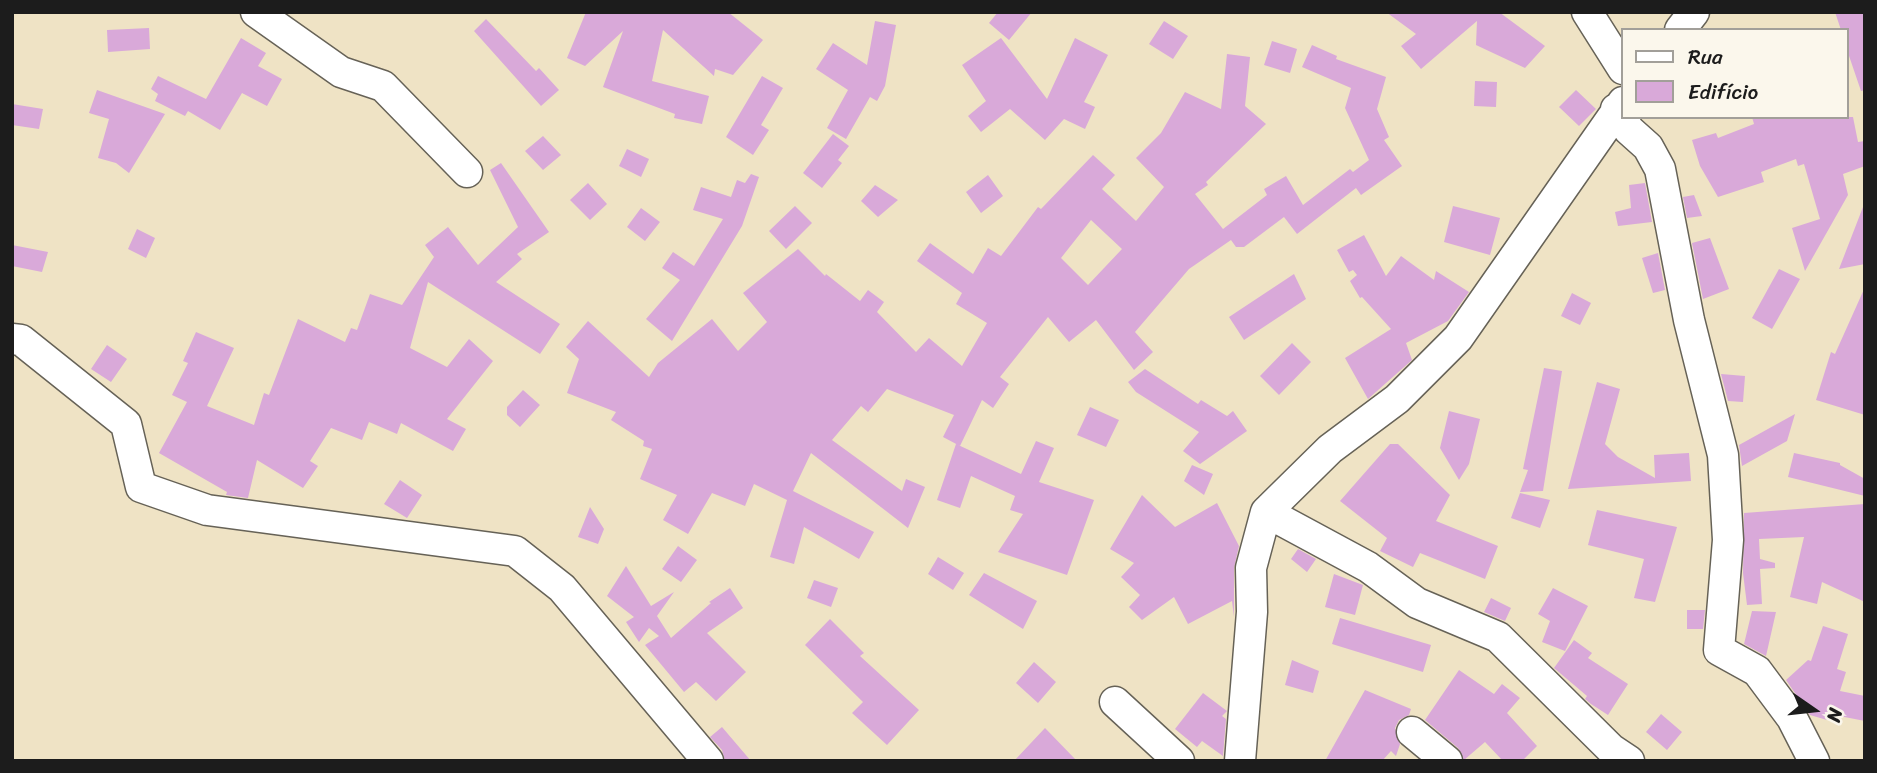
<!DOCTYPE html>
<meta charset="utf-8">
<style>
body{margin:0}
#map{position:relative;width:1877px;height:773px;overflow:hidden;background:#efe3c5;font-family:Sriracha,sans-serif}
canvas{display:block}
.frame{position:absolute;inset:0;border:14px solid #1c1c1c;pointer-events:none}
.legend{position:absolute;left:1621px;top:28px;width:228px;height:91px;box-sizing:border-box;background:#fbf7ec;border:2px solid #a29f99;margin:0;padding:9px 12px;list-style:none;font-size:21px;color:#1c1c1c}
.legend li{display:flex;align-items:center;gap:14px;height:35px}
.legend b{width:35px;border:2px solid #a29f99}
.north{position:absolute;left:1779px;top:675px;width:70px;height:70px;-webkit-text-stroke:5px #fbf7ec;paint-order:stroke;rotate:104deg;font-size:19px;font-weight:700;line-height:28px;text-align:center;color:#1c1c1c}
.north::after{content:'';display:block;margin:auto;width:24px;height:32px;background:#1c1c1c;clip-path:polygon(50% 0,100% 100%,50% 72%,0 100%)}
</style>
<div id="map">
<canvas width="1877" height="773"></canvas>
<div class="frame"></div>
<ul class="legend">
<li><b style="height:9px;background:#fff"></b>Rua</li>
<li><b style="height:19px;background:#d9a9d9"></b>Edifício</li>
</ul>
<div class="north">N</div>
</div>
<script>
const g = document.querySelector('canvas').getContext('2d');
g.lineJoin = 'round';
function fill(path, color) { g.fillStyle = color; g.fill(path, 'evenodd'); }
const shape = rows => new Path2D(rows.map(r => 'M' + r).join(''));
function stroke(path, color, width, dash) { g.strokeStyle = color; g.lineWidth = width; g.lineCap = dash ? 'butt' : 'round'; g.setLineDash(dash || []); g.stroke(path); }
fill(shape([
 [586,12,728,12,763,40,733,75,715,69,714,76,663,30,652,81,709,96,702,124,674,118,675,114,603,87,623,31,585,66,567,58],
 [998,12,1032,12,1009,40,989,23],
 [1386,12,1499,12,1545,46,1525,68,1476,45,1477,21,1421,69,1401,46,1416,34],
 [1835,12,1865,12,1865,90,1861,91,1847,50,1847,30,1841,30],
 [486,19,536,71,539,68,559,90,541,106,474,31],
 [875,21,896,25,885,86,877,101,870,97,846,139,827,128,848,90,816,69,833,43,867,65],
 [1164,21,1188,36,1173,59,1149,44],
 [149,28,150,49,108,52,107,30],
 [241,38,266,53,258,66,282,79,267,106,242,93,220,130,188,111,185,116,155,101,158,94,151,89,158,76,206,99],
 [1001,38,1047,99,1075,38,1108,55,1084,102,1095,107,1085,129,1064,119,1045,140,1010,109,981,132,968,116,986,101,962,65],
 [1272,41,1297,49,1290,73,1264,65],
 [1312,45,1337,56,1336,59,1386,77,1377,109,1389,137,1384,140,1402,166,1361,195,1356,188,1297,234,1284,217,1244,247,1236,247,1231,240,1189,269,1135,332,1153,352,1134,370,1096,320,1069,342,1048,317,1000,377,1009,384,993,408,982,400,960,446,943,437,954,415,887,389,868,412,861,406,832,440,902,491,906,479,925,487,908,528,811,453,793,491,874,532,859,559,804,527,794,564,770,557,787,500,754,484,745,506,712,493,688,534,663,520,677,495,640,479,652,449,643,446,644,441,611,420,616,412,567,393,579,359,566,347,588,321,649,377,658,363,712,319,738,351,767,322,743,293,798,249,825,276,826,274,860,301,868,290,884,302,877,312,916,352,929,338,962,366,987,323,956,304,962,293,917,261,930,243,973,274,988,248,1001,256,1038,207,1041,209,1093,155,1115,175,1102,189,1136,221,1164,187,1136,158,1161,133,1185,92,1221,109,1227,54,1250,57,1245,106,1266,124,1206,182,1208,185,1195,194,1223,229,1267,195,1264,189,1286,176,1303,205,1350,169,1353,172,1369,160,1345,108,1351,88,1302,67],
 [1091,220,1122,249,1088,285,1061,258],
 [762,76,783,88,761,125,769,130,753,155,726,137],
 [1475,81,1497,82,1496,107,1474,106],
 [97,90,165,114,129,173,116,163,98,158,109,119,89,113],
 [1576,90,1596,109,1579,126,1559,107],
 [12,104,43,109,39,129,12,125],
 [1752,117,1853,117,1858,142,1865,141,1865,166,1843,174,1848,195,1805,271,1792,228,1820,219,1804,164,1798,166,1796,159,1761,172,1764,182,1718,197,1700,166,1692,140,1716,133,1718,138,1754,124],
 [833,134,849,146,838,160,842,163,822,188,803,173],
 [543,136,561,155,543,170,525,151],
 [627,149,649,159,641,177,619,166],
 [501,163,549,232,517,254,522,259,496,282,560,324,540,354,428,282,410,348,447,367,469,339,493,361,447,419,466,429,453,451,401,423,397,434,369,422,362,440,331,428,310,461,318,466,303,488,257,460,248,498,226,495,227,492,159,453,187,402,172,395,188,363,183,361,196,332,234,348,207,406,254,425,264,393,269,395,298,319,345,342,351,328,357,330,370,294,402,305,434,257,425,245,448,227,478,265,518,227,490,170],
 [751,174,759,177,742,226,672,341,646,319,680,280,662,268,673,252,694,266,723,219,693,210,701,187,731,197,737,180,745,183],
 [988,175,1003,196,981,213,966,192],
 [588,183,607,204,590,220,570,200],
 [1645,183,1652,222,1618,226,1615,212,1631,208,1629,185],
 [875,185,898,200,878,217,861,201],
 [1694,195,1702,216,1687,218,1683,197],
 [795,206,812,223,786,249,769,231],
 [1453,206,1500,218,1490,255,1444,242],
 [1863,207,1865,264,1839,269],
 [641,208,660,222,645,241,627,227],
 [137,229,155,238,146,258,128,249],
 [1364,235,1386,276,1401,256,1434,280,1436,271,1469,292,1448,321,1406,343,1412,360,1368,399,1345,358,1391,329,1362,297,1360,298,1350,281,1357,275,1353,270,1349,272,1337,250],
 [1710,238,1729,289,1703,299,1692,243],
 [12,245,48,252,42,272,12,266],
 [1658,253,1665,290,1653,293,1642,258],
 [1779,269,1800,279,1772,329,1752,318],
 [1294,274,1306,299,1244,340,1229,317],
 [1865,287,1865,415,1816,400,1831,352,1835,354],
 [1572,293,1591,303,1580,325,1561,316],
 [1292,343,1311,362,1279,395,1260,376],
 [107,345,127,359,111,382,91,369],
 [1544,368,1562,371,1543,491,1520,492,1528,470,1523,469],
 [1145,369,1198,404,1201,400,1227,416,1233,411,1247,431,1200,464,1183,451,1199,432,1136,392,1128,382],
 [1721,374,1745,376,1743,402,1728,401],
 [1597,382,1620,389,1605,444,1618,457,1655,478,1654,455,1689,453,1691,481,1568,489],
 [523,390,540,405,520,427,507,415,507,407],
 [1090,407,1119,420,1106,447,1077,435],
 [1449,411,1480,419,1469,464,1459,480,1440,448],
 [1795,414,1787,441,1742,466,1739,445],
 [1036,441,1054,448,1039,482,1094,500,1067,575,998,552,1023,514,1010,510,1015,496,971,476,960,508,937,500,956,444,1021,474],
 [1390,444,1398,444,1450,495,1436,521,1498,546,1485,579,1420,553,1413,567,1380,551,1387,538,1340,501],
 [1794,453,1840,463,1840,465,1865,479,1865,496,1788,477],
 [1192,465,1213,474,1204,495,1184,481],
 [400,480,422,495,407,518,384,504],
 [1520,493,1550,500,1540,528,1511,518],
 [1142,495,1175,527,1217,503,1239,546,1234,568,1234,617,1232,601,1188,624,1174,597,1142,620,1129,607,1140,595,1121,577,1134,563,1110,549],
 [1865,504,1865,602,1822,582,1817,604,1790,597,1804,537,1759,539,1760,559,1775,563,1775,568,1760,569,1762,604,1747,605,1743,573,1744,513],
 [590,507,604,529,598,544,578,537],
 [1597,510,1677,527,1655,602,1634,598,1644,559,1588,545],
 [678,546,697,560,681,582,662,569],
 [1298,549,1316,559,1307,572,1291,559],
 [938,557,964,573,953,590,928,574],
 [626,566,651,606,674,592,657,616,671,638,711,603,709,602,730,588,743,608,707,633,746,672,716,701,696,682,684,692,645,645,659,636,649,628,639,642,626,622,634,617,607,596],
 [984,573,1037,601,1023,629,969,595],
 [1334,574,1363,585,1355,615,1325,607],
 [814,580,838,588,831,607,807,598],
 [1553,588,1588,606,1565,651,1542,642,1550,621,1538,614],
 [1491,598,1511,608,1505,621,1484,612],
 [1687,610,1705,610,1703,629,1687,629],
 [1752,611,1776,612,1766,656,1744,644],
 [1340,618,1431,645,1423,672,1332,644],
 [830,619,864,653,860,656,919,710,887,745,852,713,863,702,805,645],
 [1823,626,1848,634,1837,669,1846,672,1840,691,1865,696,1865,721,1829,714,1827,720,1810,715,1786,680,1808,660,1811,661],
 [1574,640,1592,653,1588,658,1628,684,1608,715,1591,704,1585,699,1587,696,1554,668],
 [1292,660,1319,671,1313,693,1285,685],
 [1034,662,1056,682,1038,703,1016,683],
 [1459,670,1494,694,1502,684,1520,698,1507,713,1537,746,1522,761,1503,761,1485,742,1464,760,1458,748,1425,720],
 [1365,690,1411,709,1409,715,1399,720,1395,728,1400,744,1396,756,1391,751,1382,761,1325,761],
 [1203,693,1227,711,1222,716,1226,719,1223,756,1202,741,1197,747,1175,729],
 [1661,714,1682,732,1667,750,1646,732],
 [722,727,751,761,725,761,722,750,710,737],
 [1045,728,1077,761,1014,761]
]), '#d9a9d9');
const minor = shape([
 [256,12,341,72,383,86,467,172],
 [1587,12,1623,69],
 [1680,30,1694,12],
 [1616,109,1629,130,1648,147,1660,169,1689,320,1723,455,1728,540,1719,650,1757,671,1792,718,1814,761],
 [12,339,21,340,126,424,141,487,207,510,515,551,562,588,708,761],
 [1266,512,1368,567,1417,603,1498,637,1611,749,1629,761],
 [1115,702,1179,761],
 [1412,732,1447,761],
 [1240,761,1252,612,1251,568,1266,512,1330,449,1397,399,1458,338,1623,102]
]);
stroke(minor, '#666257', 33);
stroke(minor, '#fff', 30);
</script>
